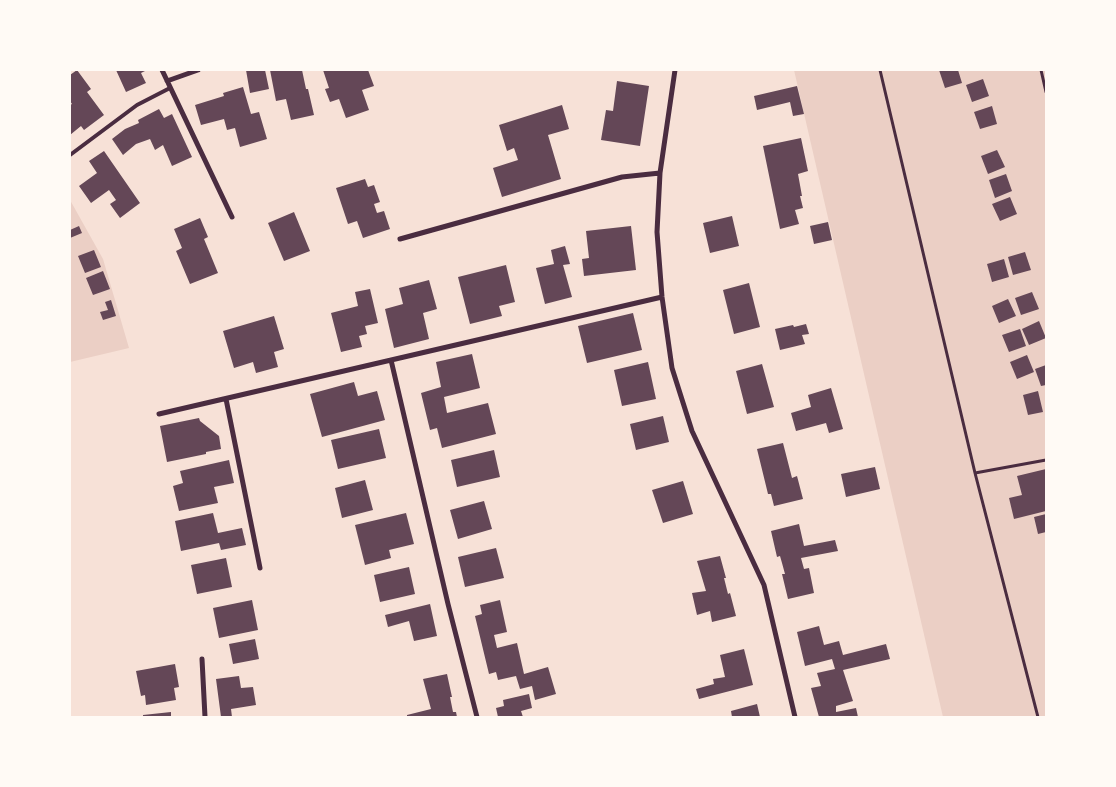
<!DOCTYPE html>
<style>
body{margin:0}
#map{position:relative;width:1116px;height:787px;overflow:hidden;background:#f7e1d7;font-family:Signika,sans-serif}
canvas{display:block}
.frame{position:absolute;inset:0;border:71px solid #fffaf5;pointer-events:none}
</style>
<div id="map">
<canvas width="1116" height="787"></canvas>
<div class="frame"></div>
</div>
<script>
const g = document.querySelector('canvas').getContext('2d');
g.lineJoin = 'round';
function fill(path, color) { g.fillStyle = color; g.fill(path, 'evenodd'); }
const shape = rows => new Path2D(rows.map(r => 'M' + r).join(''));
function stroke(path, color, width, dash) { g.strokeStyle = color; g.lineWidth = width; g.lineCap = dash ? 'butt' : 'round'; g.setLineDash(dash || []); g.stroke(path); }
fill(shape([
 [794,70,1046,70,1046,717,943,717],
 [70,200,103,259,129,348,70,362]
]), '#ebcfc5');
fill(shape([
 [77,70,91,89,87,92,104,115,84,130,81,126,70,135,70,114,71,113,70,112,70,105,72,104,70,101,70,75],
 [116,70,147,70,141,73,146,83,126,92],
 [246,70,265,70,269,89,250,93],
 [270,70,302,70,306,89,308,89,314,115,291,120,286,99,276,101],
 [323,70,368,70,374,86,362,90,369,110,346,118,339,99,330,102,325,89,329,88],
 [939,70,958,70,962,83,945,88],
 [983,79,989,96,972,102,966,85],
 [617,81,649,86,640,146,601,140,606,110,613,111],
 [797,86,804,114,793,116,790,102,757,110,754,96],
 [243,87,251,114,259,112,267,139,240,147,235,128,227,130,224,119,201,125,195,105,224,96,223,93],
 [562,105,569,129,548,135,561,179,502,197,493,168,518,160,514,148,507,151,499,125],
 [992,106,997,124,980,129,974,112],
 [159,109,164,118,172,114,192,157,172,166,163,145,155,150,150,139,136,144,123,155,112,139,125,129,139,123,138,120],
 [801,138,808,171,798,174,802,196,800,196,803,208,795,210,799,224,780,229,763,146],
 [997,150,1005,167,988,174,981,156],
 [104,151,140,203,120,218,110,204,116,200,109,190,91,203,79,186,97,173,89,161],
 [1006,174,1012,191,995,198,989,180],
 [365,179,368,187,374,185,380,202,374,204,377,213,384,211,390,229,363,238,357,221,348,224,336,188],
 [1010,197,1017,214,1000,221,992,204],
 [294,212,310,251,284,261,268,223],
 [732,216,739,246,710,253,703,223],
 [200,218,208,237,204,239,218,273,190,284,176,251,182,248,174,229],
 [828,222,832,240,814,244,810,226],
 [79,226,82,233,70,238,70,230],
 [631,226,636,270,584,276,582,259,589,258,586,231],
 [565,246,570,264,563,265,572,297,545,304,536,268,554,264,551,250],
 [94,250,101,267,85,273,78,256],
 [1025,252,1031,270,1013,275,1008,257],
 [1004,259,1009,277,992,282,987,264],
 [506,265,515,302,499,306,502,316,470,324,458,277],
 [103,271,110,289,93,295,86,278],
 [429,280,437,309,423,313,429,339,394,348,385,309,403,304,399,288],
 [749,283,760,327,734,334,723,290],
 [370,289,378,323,365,326,367,334,359,336,362,347,341,352,331,313,358,306,355,292],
 [1032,292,1039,309,1021,315,1015,298],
 [1008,299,1016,316,999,323,992,306],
 [111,300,116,316,103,320,100,312,108,310,105,302],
 [633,313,642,350,587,363,578,326],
 [274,316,284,349,274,352,278,367,256,373,253,362,234,368,223,331],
 [1039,321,1046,338,1029,345,1022,329],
 [806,324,809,334,802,335,805,344,780,350,775,329,793,325,794,327],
 [1020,329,1026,346,1009,352,1002,335],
 [472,354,480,388,444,397,447,413,488,403,496,434,442,448,437,428,430,430,421,393,441,387,436,362],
 [1027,355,1034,372,1017,379,1010,362],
 [648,362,656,399,622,406,614,370],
 [762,364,774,407,747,414,736,371],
 [1046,365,1046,385,1041,386,1035,369],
 [354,382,358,396,377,391,385,420,322,437,310,394],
 [831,388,843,429,829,433,826,423,796,431,791,413,811,407,808,395],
 [1038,391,1043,412,1028,415,1023,395],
 [663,416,669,442,636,450,630,424],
 [199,418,200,421,219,436,221,449,206,452,206,454,167,462,160,426],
 [379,429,386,458,338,469,331,440],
 [783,443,792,478,797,476,803,499,774,506,771,494,768,494,757,449],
 [494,450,500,477,457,487,451,460],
 [229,460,234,483,214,487,218,503,179,511,173,486,183,483,180,471],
 [875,467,880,489,846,497,841,474],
 [1046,469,1046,511,1014,519,1009,498,1022,495,1017,476],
 [365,480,373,510,342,518,335,488],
 [683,481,693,514,663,523,652,490],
 [484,501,492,529,458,539,450,510],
 [213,513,218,533,242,528,246,545,221,550,219,543,181,551,175,521],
 [406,513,414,544,389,550,391,558,365,565,355,525],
 [1046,514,1046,532,1038,534,1034,517],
 [799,524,804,546,835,540,838,551,801,558,804,569,809,568,814,593,788,599,782,574,785,574,782,563,780,556,777,557,771,531],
 [496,548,504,578,465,587,458,557],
 [720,556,726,578,724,578,728,594,730,593,736,616,712,622,710,611,697,615,692,593,706,591,697,561],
 [226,558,232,587,197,594,191,565],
 [409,567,415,594,380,602,374,575],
 [252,600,258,630,219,638,213,608],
 [500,600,507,632,494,635,497,648,517,643,524,674,548,667,556,694,535,700,532,686,520,689,516,676,498,680,496,672,489,674,475,616,482,614,480,605],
 [430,604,437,636,414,641,409,621,388,627,385,615],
 [819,626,824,645,839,641,843,655,886,644,890,659,843,670,853,701,836,706,836,712,856,708,858,717,819,717,811,688,821,686,817,673,835,669,832,659,805,666,797,632],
 [255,639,259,659,233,664,229,644],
 [744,649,753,685,699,699,696,689,714,684,713,679,725,677,720,655],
 [175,664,179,687,174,688,176,700,146,705,145,695,141,696,136,671],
 [447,674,452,697,450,697,453,712,456,712,457,717,407,717,407,715,431,709,423,679],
 [239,676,241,688,253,687,256,705,231,709,232,717,221,717,216,679],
 [529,694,532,708,521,711,523,717,498,717,496,708,504,706,503,700],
 [757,704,760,717,732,717,731,711],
 [171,712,171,717,143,717,143,715]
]), '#644757');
stroke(shape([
 [880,70,975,473,1038,717],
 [1041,70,1046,92],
 [975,473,1046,460]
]), '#4a2c40', 3);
stroke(shape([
 [70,155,137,105,170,88]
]), '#4a2c40', 4);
stroke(shape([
 [162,70,232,217],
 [675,70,660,173,657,232,662,297,672,368,692,431,764,585,795,717],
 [167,81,198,70],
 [400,239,622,177,660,173],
 [391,360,448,604,477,717],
 [226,399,260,568],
 [159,414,662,297],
 [202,659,205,717]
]), '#4a2c40', 5);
</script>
